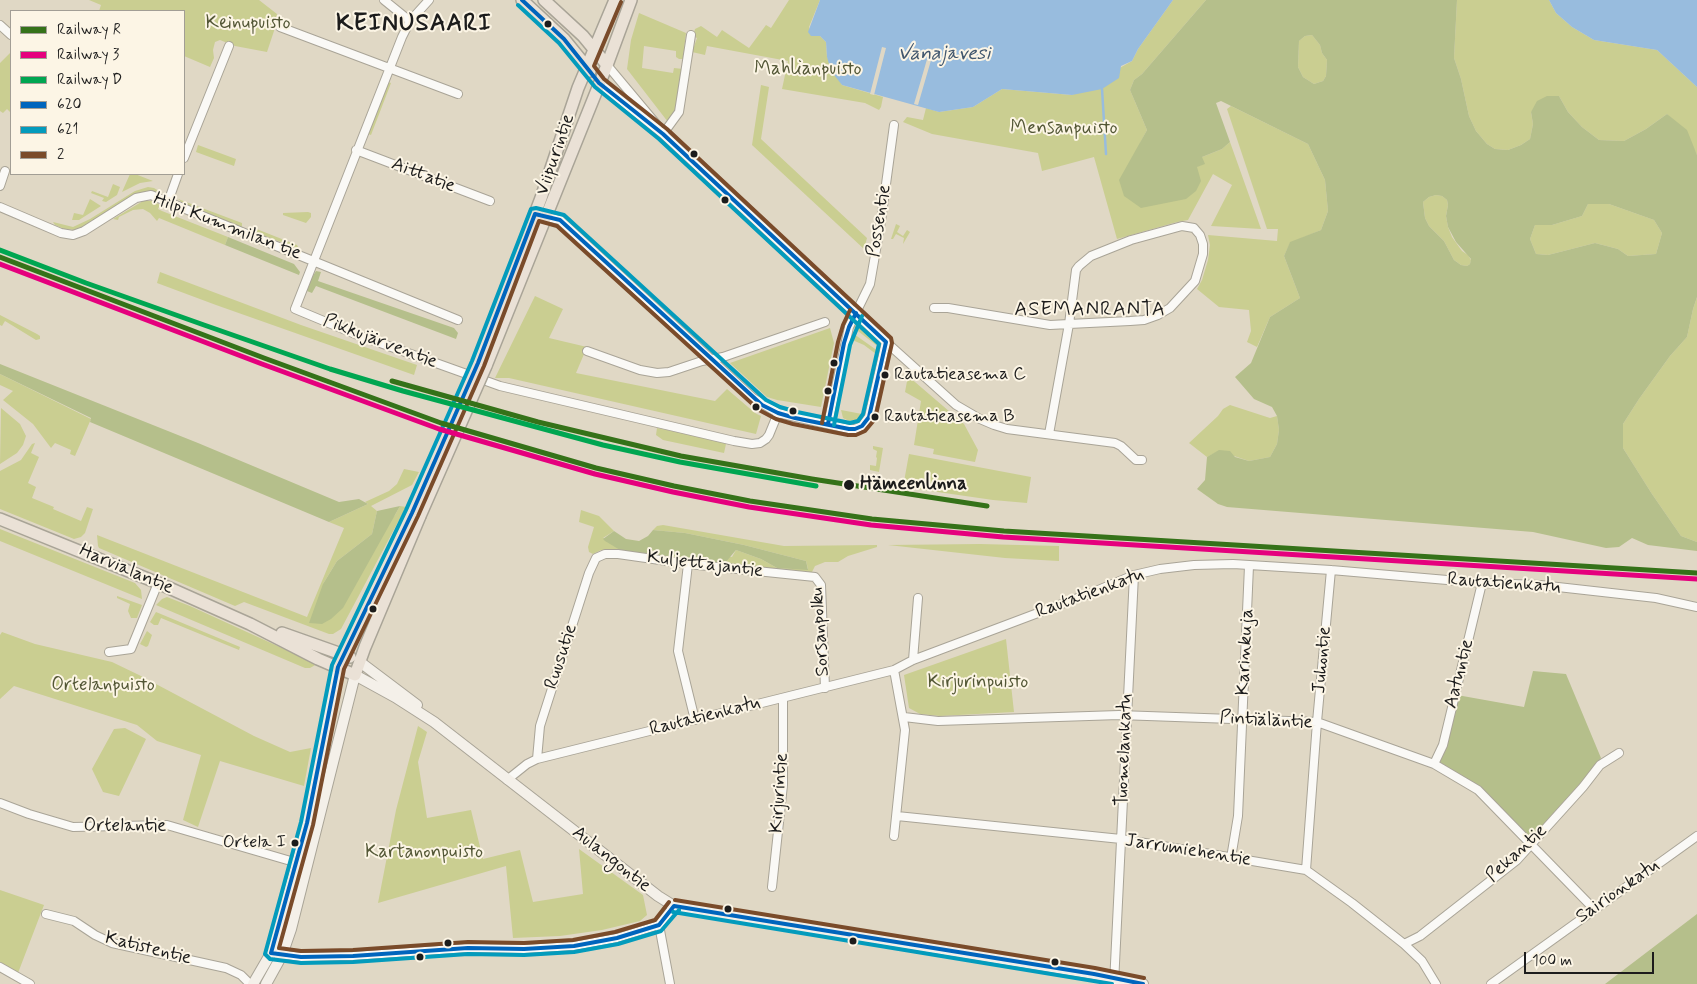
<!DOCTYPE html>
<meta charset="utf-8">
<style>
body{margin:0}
#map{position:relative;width:1697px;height:984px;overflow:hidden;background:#e0d8c5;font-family:Mynerve,sans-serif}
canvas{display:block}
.legend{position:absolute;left:10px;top:10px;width:175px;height:165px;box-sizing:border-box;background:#fcf5e5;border:1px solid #a29e95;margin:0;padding:6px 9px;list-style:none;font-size:15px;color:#1c1c1c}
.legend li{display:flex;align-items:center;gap:10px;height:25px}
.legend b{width:25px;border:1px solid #a29e95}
.scale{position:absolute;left:1524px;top:952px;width:130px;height:22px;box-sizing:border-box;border:2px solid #1c1c1c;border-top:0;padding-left:6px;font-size:15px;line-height:18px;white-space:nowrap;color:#1c1c1c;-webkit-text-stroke:4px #fcf5e5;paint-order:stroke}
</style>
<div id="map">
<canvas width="1697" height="984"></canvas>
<ul class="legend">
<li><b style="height:6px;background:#357219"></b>Railway R</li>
<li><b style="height:6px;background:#e5007d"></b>Railway 3</li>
<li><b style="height:6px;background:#00a651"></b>Railway D</li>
<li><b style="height:6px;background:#0065bd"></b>620</li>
<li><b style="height:6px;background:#039bbc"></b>621</li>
<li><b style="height:6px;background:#7a4b2a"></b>2</li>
</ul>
<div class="scale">100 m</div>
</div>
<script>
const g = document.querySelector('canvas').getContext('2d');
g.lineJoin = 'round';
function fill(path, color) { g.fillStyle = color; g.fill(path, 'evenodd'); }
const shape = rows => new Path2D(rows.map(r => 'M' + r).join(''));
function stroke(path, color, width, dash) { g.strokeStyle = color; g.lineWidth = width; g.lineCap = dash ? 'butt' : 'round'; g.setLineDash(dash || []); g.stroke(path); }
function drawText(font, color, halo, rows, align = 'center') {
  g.font = font + ' Mynerve,sans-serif'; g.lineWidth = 4; g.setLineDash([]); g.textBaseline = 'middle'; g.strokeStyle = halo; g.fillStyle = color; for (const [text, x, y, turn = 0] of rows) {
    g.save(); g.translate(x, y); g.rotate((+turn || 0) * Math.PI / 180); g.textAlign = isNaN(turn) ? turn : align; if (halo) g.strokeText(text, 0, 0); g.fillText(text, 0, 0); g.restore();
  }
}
fill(shape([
 [89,0,259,0,277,14,274,31,267,52,235,46,220,40,215,42,213,50,214,58,210,67,184,56,184,11,99,11,101,5],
 [789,0,820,0,809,27,812,36,820,36,826,42,827,57,842,85,883,97,881,107,879,110,865,103,782,89,788,61,707,46,705,55,692,52,697,38,693,36,695,29,701,26,717,37,722,30,749,48,766,25,771,28],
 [1173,0,1206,0,1142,74,1134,80,1130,90,1147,130,1140,143,1197,167,1202,157,1222,149,1230,142,1261,229,1211,226,1232,185,1213,174,1188,220,1177,222,1117,239,1094,157,1042,171,1038,153,932,134,903,122,907,117,923,120,926,108,939,112,973,107,1002,89,1072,95,1132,61,1138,49],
 [1457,0,1549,0,1556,13,1572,27,1594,40,1657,50,1697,87,1697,155,1694,149,1667,114,1646,129,1624,141,1599,140,1582,127,1568,112,1559,96,1531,112,1533,124,1530,139,1521,145,1508,150,1495,149,1487,144,1476,131,1469,116,1461,79,1454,58],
 [639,13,686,33,683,59,679,59,676,57,676,51,644,46,642,68,673,73,674,68,683,69,677,111,668,122,627,69,631,40],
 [1312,35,1320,45,1322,53,1327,60,1326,76,1323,81,1314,84,1303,77,1298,67,1299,41,1305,36],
 [11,52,11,113,7,109,3,113,0,111,0,63],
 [388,82,391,83,371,135,368,134],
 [761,85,769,87,761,139,867,238,864,249,752,145],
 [1231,106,1308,144,1325,180,1328,211,1321,230,1290,243,1284,256,1300,298,1270,317,1257,347,1247,342,1251,331,1249,310,1219,307,1197,289,1202,280,1208,260,1210,245,1208,235,1277,241,1278,229,1267,229,1227,109],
 [198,145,236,159,234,166,196,152],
 [130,174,135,174,153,181,140,183,122,192],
 [113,184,120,187,117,195,106,202,102,201,104,198,91,193,92,191,108,197],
 [148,187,154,188,162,193,148,191,138,194,84,227,76,230,64,229,55,225,53,222,73,227,90,219,135,191],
 [1436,195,1442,196,1447,200,1448,205,1446,216,1448,227,1452,237,1462,251,1468,255,1471,260,1470,264,1467,266,1461,265,1454,260,1444,241,1429,226,1425,218,1423,202,1429,197],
 [90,199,101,206,79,220,72,220,74,213,83,215],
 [178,199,242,223,242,227,185,205],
 [143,201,153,201,160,205,158,209,162,211,228,237,225,245,159,218,157,221,150,213,143,209,133,210,119,217,118,220,113,219],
 [1588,204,1609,204,1654,220,1662,233,1656,254,1628,256,1618,249,1595,243,1548,255,1536,254,1530,239,1535,225,1552,225,1582,216],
 [308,212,311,213,311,217,306,223,283,215,283,213],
 [896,224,900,226,897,232,903,236,907,230,910,232,903,244,904,238,896,234,893,239,891,239],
 [254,228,297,245,299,249,252,231],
 [160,272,301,325,417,365,414,375,216,305,157,283],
 [535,296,563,309,549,338,587,347,576,373,715,401,727,389,755,413,761,416,756,434,509,378,495,378],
 [1697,297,1697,542,1681,536,1652,494,1623,448,1623,424,1639,399,1670,356,1687,337,1693,309],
 [0,315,37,334,40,336,40,339,36,340,5,321,2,326,0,325],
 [859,323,880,341,880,343,876,345,854,328,854,325],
 [830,328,834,343,821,407,777,400,767,397,730,363],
 [851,332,878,351,876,354,864,345,850,339],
 [0,374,91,419,75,456,70,454,71,450,55,443,51,448,33,424,3,400,13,391,0,385],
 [908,376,964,424,978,450,975,462,933,454,934,449,914,445,921,401,905,392],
 [1230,405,1270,418,1277,416,1279,430,1277,444,1270,457,1249,461,1219,451,1207,457,1189,443,1218,416,1223,409],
 [1,408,20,424,26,436,23,445,17,453,0,464],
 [841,410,862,414,857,420,849,421,843,418],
 [657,428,723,441,726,444,724,453,663,440,656,435],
 [35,443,31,453,39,457,28,483,36,487,32,498,54,507,53,509,81,521,87,507,93,509,85,533,81,537,74,539,0,509,0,471,21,460,32,444],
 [873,446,883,448,879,472,870,470,870,465,876,466,877,458,876,457,877,451,873,449],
 [909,454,1031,477,1027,503,993,500,903,487],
 [404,469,419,472,412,485,371,506,377,511,372,534,337,561,323,584,395,515,400,506,406,507,341,629,333,634,329,634,244,602,235,606,99,548,98,546,97,535,307,617,344,528,329,522,368,504,365,502,389,491,397,484],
 [581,510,599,516,614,531,603,538,732,557,736,550,761,559,777,568,808,569,806,561,744,545,685,533,653,530,657,526,663,525,784,546,877,545,877,547,848,556,838,562,825,562,815,566,811,574,724,566,601,550,593,554,589,552,588,547,594,527,579,522],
 [0,529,135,583,141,590,142,599,0,541],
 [980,544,1059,546,1059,561,1005,558,888,545],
 [117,596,142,605,137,618,131,618,128,611,130,604,117,598],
 [167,597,190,606,317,664,310,668,305,668,156,605,162,599],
 [156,612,240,647,239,650,161,618,158,625,154,625,150,622],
 [147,631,152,635,148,646,146,647,140,644],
 [2,632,35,644,112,662,139,675,254,736,290,752,311,748,304,786,220,761,198,827,183,820,201,755,157,741,137,725,14,686,0,699,0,635],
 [1006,639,1014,712,940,716,920,714,909,708,904,675],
 [418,726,427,732,418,762,427,818,471,810,483,859,520,850,533,902,583,894,579,849,643,895,647,915,640,921,602,930,560,936,513,938,506,866,378,903,396,810],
 [125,728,146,739,119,796,103,792,92,769,114,729],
 [0,890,44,905,18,973,0,964]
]), '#cace91');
fill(shape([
 [1206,0,1457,0,1454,58,1461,79,1469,116,1476,131,1487,144,1495,149,1508,150,1521,145,1530,139,1533,124,1531,112,1537,101,1547,96,1559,96,1568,112,1582,127,1599,140,1624,141,1646,129,1667,114,1687,130,1697,155,1697,297,1693,309,1687,337,1670,356,1639,399,1623,424,1623,448,1652,494,1681,536,1697,542,1697,551,1648,545,1632,538,1619,547,1606,548,1533,532,1227,507,1218,504,1197,489,1205,480,1207,457,1219,450,1230,451,1235,457,1249,461,1270,457,1277,444,1279,430,1277,416,1272,407,1254,399,1235,377,1251,363,1270,317,1300,298,1284,256,1290,242,1321,230,1328,211,1325,180,1308,144,1221,101,1216,103,1230,142,1222,149,1202,157,1205,164,1197,167,1201,181,1196,191,1186,199,1141,208,1124,196,1119,180,1147,130,1130,90,1134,80,1142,74],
 [1312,35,1320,45,1322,53,1327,60,1326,76,1323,81,1314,84,1303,77,1298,67,1299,41,1305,36],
 [1436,195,1442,196,1447,200,1448,205,1446,216,1448,227,1456,242,1471,259,1470,264,1467,266,1461,265,1454,260,1444,241,1429,226,1425,218,1423,202,1429,197],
 [1588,204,1609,204,1654,220,1662,233,1656,254,1628,256,1618,249,1595,243,1548,255,1536,254,1530,239,1535,225,1552,225,1582,216],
 [228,237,294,264,300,272,299,275,225,245],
 [316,271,321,272,318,281,454,328,458,333,456,339,316,286,312,293,307,291,309,282],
 [0,364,198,443,339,502,359,499,368,504,329,522,90,422,91,418,0,374],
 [400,506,343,608,331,619,322,624,309,623,323,584,337,561,372,534,377,511],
 [653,530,685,533,744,545,806,561,808,570,777,568,761,559,736,550,725,563,620,550,605,541,603,539,614,531,626,539,639,541,648,536],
 [1533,671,1566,674,1601,758,1594,768,1531,838,1480,787,1438,763,1457,695,1524,707],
 [1697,914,1697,984,1605,984]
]), '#b5bf8b');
fill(shape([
 [820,0,1173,0,1138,49,1132,61,1121,66,1119,78,1102,89,1072,95,1002,89,973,107,939,112,842,85,831,71,827,57,826,42,820,36,811,36,808,32],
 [1549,0,1697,0,1697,87,1657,50,1594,40,1572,27,1556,13]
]), '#98bcde');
fill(shape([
 [882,47,886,48,874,95,870,94],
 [930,49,934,50,918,105,914,104]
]), '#e0d8c5');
stroke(shape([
 [1102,89,1106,154]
]), '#98bcde', 2.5);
const minor = shape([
 [384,0,410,21],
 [429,0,410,21,402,37,295,309,355,334,500,386,734,441,752,444,760,443,766,439,769,435,778,413],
 [0,25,11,35],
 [280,27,458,94],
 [607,65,658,126],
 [599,83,663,134,886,342,956,405,980,419,994,425,1007,429,1115,443,1121,446,1136,460,1142,460],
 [663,134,679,112,691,35],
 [356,150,490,201],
 [184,158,229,46],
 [0,186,5,171],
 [168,202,178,174],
 [0,207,61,233,73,235,84,231,136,198,151,195,458,320],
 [542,216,560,220,753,398,778,413,849,429,855,429,862,426,869,417,886,342],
 [934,308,948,308,1050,325,1069,324,1130,321,1144,320,1158,315,1170,308,1195,281,1203,254,1203,244,1200,235,1194,228,1182,226,1131,240,1091,256,1079,266,1076,270,1069,324,1049,434],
 [587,351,640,370,657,373,669,372,702,361,723,357,825,322],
 [828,424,849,327,870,284,881,221,894,125],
 [688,564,678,651,695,720],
 [109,652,131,649,158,583],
 [913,660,918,598],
 [894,670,905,730,894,836],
 [904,717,938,721,1119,715,1317,722,1434,764,1478,790,1594,909],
 [537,759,540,726,589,573,596,558,605,554,618,554,688,564,815,577,821,585,825,688],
 [1434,764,1443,745,1482,583],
 [507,780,527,764,537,759,894,670,913,660,1091,593,1134,575,1160,569,1194,565,1233,564,1331,570,1482,583,1540,585,1656,598,1697,607],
 [0,803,29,814,73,827,167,825,301,864],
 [897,816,1121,839,1306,870,1352,903,1404,944,1422,961,1436,984],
 [1231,858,1238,816,1249,566],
 [1306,870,1317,722,1331,570],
 [772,887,783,785,783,698],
 [46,914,74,921,95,935,112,943,226,968,241,975,250,984],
 [659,925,670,984],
 [1404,944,1420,936,1517,860,1583,787,1600,765,1619,753],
 [271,953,301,957,353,956,468,948,524,949,574,946,617,938,659,925,674,906],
 [0,967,30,984],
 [1114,984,1134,575],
 [1491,984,1697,836]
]);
const secondary = shape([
 [360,662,417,705],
 [253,984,271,953,297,863,307,823,338,667],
 [266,984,282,955,291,929,355,675,395,697,434,722,658,896,674,906,1094,974,1143,984]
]);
const primary = shape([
 [522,0,564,39,590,71],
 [544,0,583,36,607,65],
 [478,363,541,198,578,88,615,0],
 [486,366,607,65,631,0],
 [0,519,158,583,250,624,318,659,355,675,365,647,420,516],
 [282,633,350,657],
 [338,667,412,513]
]);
stroke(minor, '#a9a497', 10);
stroke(secondary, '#a9a497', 12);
stroke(primary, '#a9a497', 14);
stroke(minor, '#faf9f6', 8);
stroke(secondary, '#f4f0e9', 10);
stroke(primary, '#eae1d6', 11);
const primaryBridge = shape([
 [412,513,478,363],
 [420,516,486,366]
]);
stroke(primaryBridge, '#a9a497', 14, []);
stroke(primaryBridge, '#eae1d6', 11);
stroke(shape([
 [522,0,564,39,599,83,663,134,886,342,869,417,862,426,855,429,849,429,795,418,778,413,762,405,560,220,535,214,478,363,412,513,338,667,307,823,271,953,301,957,353,956,468,948,524,949,574,946,617,938,659,925,674,906],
 [828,424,844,343,849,327,856,313],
 [674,906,1094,974,1143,984]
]), '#0065bd', 4);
stroke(shape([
 [518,5,559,43,595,87,659,139,879,344,863,414,858,421,850,423,797,412,780,407,766,400,564,215,536,208,531,209,472,361,406,510,332,665,301,822,265,954,270,959,301,963,353,962,468,954,524,955,574,952,618,944,661,931,679,910],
 [834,425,850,345,862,316],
 [673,912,1112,984]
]), '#039bbc', 4);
stroke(shape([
 [621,2,594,66,604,79,667,129,891,338,892,343,875,419,865,431,856,435,848,435,793,424,776,419,759,410,557,226,539,221,484,366,418,516,344,669,313,825,279,948,301,951,353,950,468,942,524,943,573,940,615,932,655,920,669,902],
 [822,423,838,342,843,325,850,310],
 [675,900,1095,968,1144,978]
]), '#7a4b2a', 4);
stroke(shape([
 [0,257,264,358,441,423,596,468,674,486,750,501,872,519,1004,531,1697,573],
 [392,381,538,422,681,456,812,479,987,506]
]), '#357219', 5);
stroke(shape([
 [0,264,262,364,439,429,595,474,673,492,749,507,871,525,1003,537,1697,579]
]), '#e5007d', 5);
stroke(shape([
 [0,250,86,283,204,325,330,369,403,391,603,445,680,462,816,486]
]), '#00a651', 5);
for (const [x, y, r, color] of [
 [548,24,4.5,"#1c1c1c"],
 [694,154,4.5,"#1c1c1c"],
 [725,200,4.5,"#1c1c1c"],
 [834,363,4.5,"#1c1c1c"],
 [885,375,4.5,"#1c1c1c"],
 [828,391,4.5,"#1c1c1c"],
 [756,407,4.5,"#1c1c1c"],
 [793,411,4.5,"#1c1c1c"],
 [875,417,4.5,"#1c1c1c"],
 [849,485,6,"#1c1c1c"],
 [373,609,4.5,"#1c1c1c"],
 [295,843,4.5,"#1c1c1c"],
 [728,909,4.5,"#1c1c1c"],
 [853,941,4.5,"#1c1c1c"],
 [448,943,4.5,"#1c1c1c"],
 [420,957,4.5,"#1c1c1c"],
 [1055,962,4.5,"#1c1c1c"]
]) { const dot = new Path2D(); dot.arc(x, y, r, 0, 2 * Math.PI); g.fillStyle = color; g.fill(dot); stroke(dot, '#fcf5e5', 2); }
drawText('18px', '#1c1c1c', '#fcf5e5', [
 ["Rautatieasema C",894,375],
 ["Rautatieasema B",884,417],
 ["Ortela I",286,843,"right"]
], 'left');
drawText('19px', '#535736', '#fcf5e5', [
 ["Keinupuisto",248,24],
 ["Mahlianpuisto",808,70],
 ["Mensanpuisto",1064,129],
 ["Kirjurinpuisto",978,683],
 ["Ortelanpuisto",103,686],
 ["Kartanonpuisto",424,853]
]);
drawText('19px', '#1c1c1c', '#fcf5e5', [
 ["Viipurintie",556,155,-71],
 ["Aittatie",423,176,21],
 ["Possentie",880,221,-81],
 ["Hilpi Kummilan tie",227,227,21],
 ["Pikkujärventie",380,342,21],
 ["Kuljettajantie",705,565,7],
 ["Harvialantie",126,570,23],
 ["Rautatienkatu",1504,584,4],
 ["Rautatienkatu",1090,594,-20],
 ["Sorsanpolku",821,632,-94],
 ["Karinkuja",1246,652,-87],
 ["Ruusutie",562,657,-72],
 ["Juhontie",1323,660,-85],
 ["Aatuntie",1460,674,-76],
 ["Rautatienkatu",705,717,-14],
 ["Pintiäläntie",1266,721,3],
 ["Tuomelankatu",1125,750,-88],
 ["Kirjurintie",780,793,-86],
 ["Ortelantie",125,827],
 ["Jarrumiehentie",1188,851,9],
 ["Pekantie",1517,854,-43],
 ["Aulangontie",611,860,38],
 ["Sairionkatu",1618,892,-35],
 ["Katistentie",148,949,14]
]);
drawText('bold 19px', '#1c1c1c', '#fcf5e5', [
 ["Hämeenlinna",860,485]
], 'left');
drawText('italic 20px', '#41576e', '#fcf5e5', [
 ["Vanajavesi",944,55]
]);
g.letterSpacing = '1px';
drawText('20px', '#1c1c1c', '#fcf5e5', [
 ["ASEMANRANTA",1090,311]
]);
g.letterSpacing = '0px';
g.letterSpacing = '1px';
drawText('bold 24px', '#1c1c1c', '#fcf5e5', [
 ["KEINUSAARI",414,25]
]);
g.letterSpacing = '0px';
</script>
